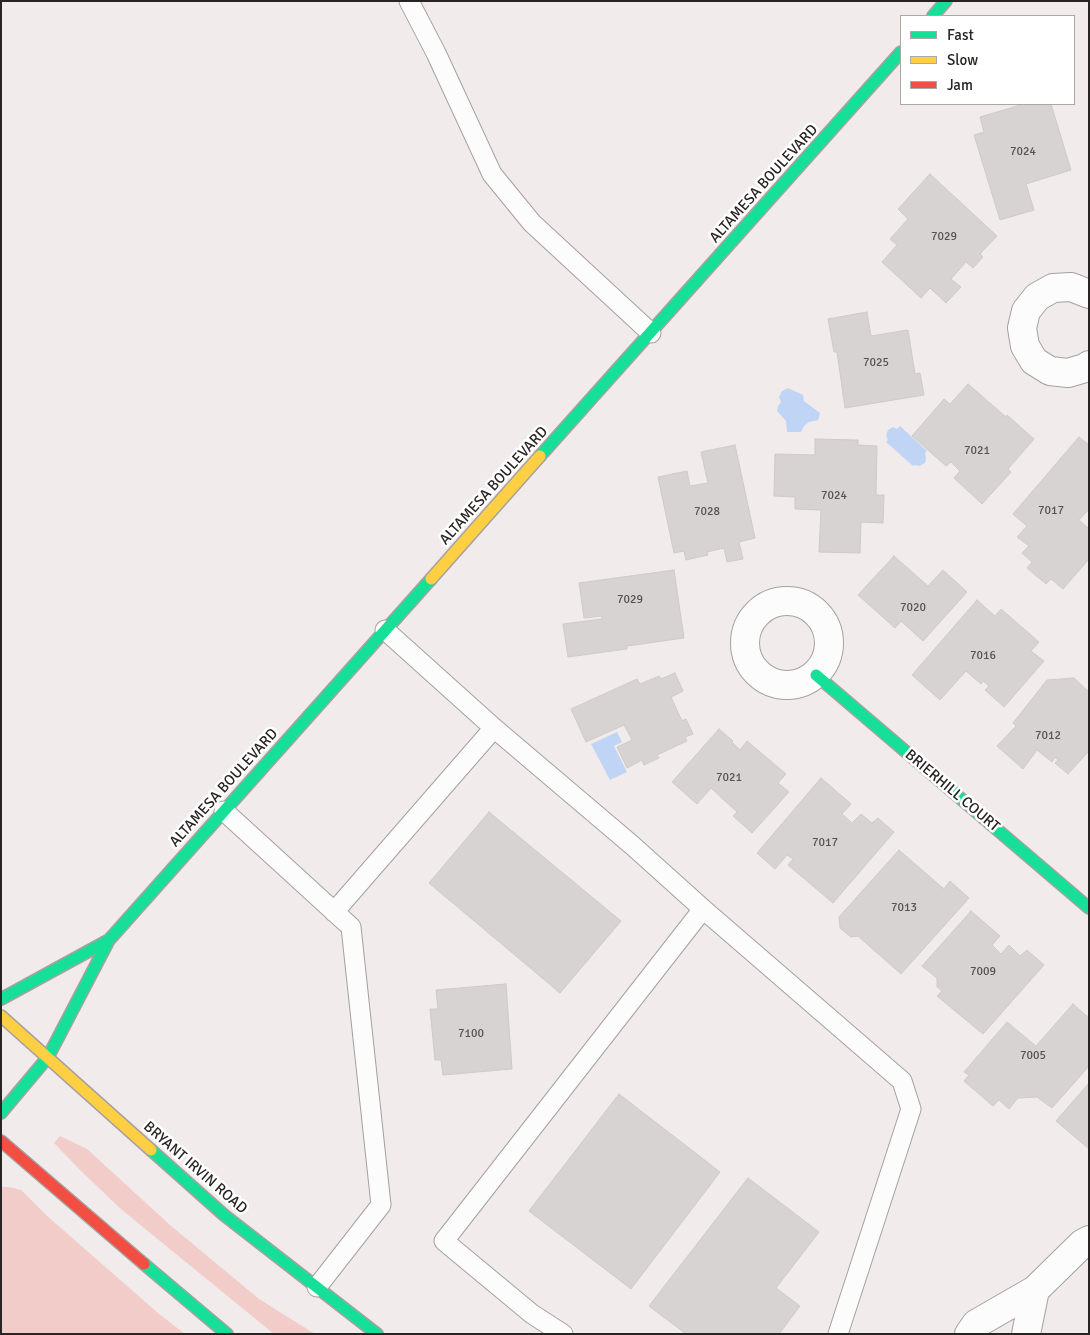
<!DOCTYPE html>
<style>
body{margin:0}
#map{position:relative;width:1090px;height:1335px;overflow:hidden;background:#f1ebeb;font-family:Signika,sans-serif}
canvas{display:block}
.frame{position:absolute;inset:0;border:2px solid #282424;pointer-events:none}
.legend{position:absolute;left:900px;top:15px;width:175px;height:90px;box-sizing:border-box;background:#fff;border:1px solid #a9a7a7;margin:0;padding:6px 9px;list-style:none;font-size:15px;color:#282424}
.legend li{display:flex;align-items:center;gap:10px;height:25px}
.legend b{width:25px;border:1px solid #a9a7a7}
</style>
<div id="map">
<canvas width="1090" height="1335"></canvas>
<div class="frame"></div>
<ul class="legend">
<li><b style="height:6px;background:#16e098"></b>Fast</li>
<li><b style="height:6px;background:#ffcf43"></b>Slow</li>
<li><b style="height:6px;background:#f24e42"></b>Jam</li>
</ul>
</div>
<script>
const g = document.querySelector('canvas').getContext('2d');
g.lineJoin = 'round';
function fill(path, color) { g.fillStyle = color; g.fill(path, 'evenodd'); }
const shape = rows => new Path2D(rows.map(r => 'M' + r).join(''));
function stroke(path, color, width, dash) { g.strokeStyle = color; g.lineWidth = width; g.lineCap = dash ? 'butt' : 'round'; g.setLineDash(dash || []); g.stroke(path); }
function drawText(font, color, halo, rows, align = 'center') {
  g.font = font + ' Signika,sans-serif'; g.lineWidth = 5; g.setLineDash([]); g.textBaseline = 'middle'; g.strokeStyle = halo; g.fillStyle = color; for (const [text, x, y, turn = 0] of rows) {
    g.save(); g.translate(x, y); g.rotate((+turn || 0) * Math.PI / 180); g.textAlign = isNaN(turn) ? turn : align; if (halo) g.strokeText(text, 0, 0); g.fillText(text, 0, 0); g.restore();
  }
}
fill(shape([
 [60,1136,87,1149,170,1225,259,1299,315,1334,274,1334,122,1210,81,1171,54,1143],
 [1,1187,9,1187,21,1190,46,1215,158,1313,185,1334,1,1334]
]), '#f2ccc9');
fill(shape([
 [788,388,803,395,804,401,820,413,818,420,809,422,804,426,801,432,787,432,786,421,777,411,778,406,781,402,779,397,782,391],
 [900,426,927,451,925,453,926,458,925,463,919,466,915,465,913,466,886,442,888,440,886,436,888,430,893,427,897,429],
 [617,732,622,742,614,746,627,772,610,780,591,744]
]), '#c0d5f6');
const building = shape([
 [1024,104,1051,104,1071,170,1026,184,1034,210,1000,220,974,135,984,132,980,117,1024,104],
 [930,174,997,236,980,254,983,257,973,268,966,262,951,279,961,287,946,303,930,288,921,298,882,262,897,245,890,239,908,219,898,209,930,174],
 [867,312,871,336,908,330,915,374,920,373,924,395,845,408,837,352,834,352,828,319,867,312],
 [968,384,1006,417,1007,415,1034,439,1008,469,1011,472,982,504,954,478,960,471,951,462,946,466,912,436,944,399,950,404,968,384],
 [1079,437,1089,445,1089,509,1079,520,1089,529,1089,559,1063,589,1051,579,1046,584,1027,568,1032,562,1022,553,1029,546,1017,537,1027,526,1013,514,1079,437],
 [815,439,858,440,858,445,877,446,876,495,884,495,883,523,861,522,860,553,819,552,821,510,795,509,795,497,774,496,775,454,815,455,815,439],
 [735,445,755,538,739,542,743,559,727,562,724,548,707,552,708,555,686,560,684,551,674,553,658,477,687,471,690,486,708,483,701,452,735,445],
 [894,556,928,586,943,570,967,592,923,641,901,621,895,628,858,595,894,556],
 [674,570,684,638,627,646,627,649,568,657,563,624,602,619,602,616,584,618,579,583,674,570],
 [977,600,995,616,1001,609,1039,642,1031,651,1044,661,1004,707,985,690,989,686,983,681,981,684,966,671,940,700,912,675,977,600],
 [675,673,683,691,671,697,682,721,686,719,693,734,685,737,687,741,657,755,659,758,644,765,642,760,627,768,617,747,632,740,624,725,586,742,571,709,637,679,640,684,659,676,661,679,675,673],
 [1074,678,1089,692,1089,751,1068,774,1055,763,1058,760,1055,757,1052,762,1037,750,1023,769,997,746,1016,726,1013,723,1047,680,1074,678],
 [719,729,733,741,732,742,740,750,747,741,786,774,778,783,789,792,752,833,733,816,737,812,711,788,697,804,672,782,719,729],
 [821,778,851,804,842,814,852,823,861,814,872,823,878,818,894,832,833,903,788,865,793,859,787,855,775,869,757,853,821,778],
 [489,812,621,921,560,993,429,883,489,812],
 [899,850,944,889,950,881,969,898,901,974,858,936,851,937,840,928,839,917,899,850],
 [971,911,1000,936,992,945,1001,954,1009,945,1020,956,1027,950,1044,965,983,1034,937,996,942,991,937,987,937,978,922,966,971,911],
 [506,984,512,1069,443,1075,441,1060,435,1060,430,1009,438,1009,436,990,506,984],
 [1073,1004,1089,1018,1089,1066,1052,1108,1037,1097,1018,1098,1009,1109,999,1100,993,1106,964,1081,969,1075,964,1072,1007,1022,1036,1046,1073,1004],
 [1089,1083,1089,1149,1056,1121,1089,1083],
 [619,1094,720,1172,631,1289,529,1211,619,1094],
 [748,1178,819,1232,776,1288,800,1306,779,1334,686,1334,649,1306,748,1178]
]);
fill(building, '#d8d3d3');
stroke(building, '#cecaca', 1);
const lane = shape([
 [409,1,436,53,492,174,532,223,651,333],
 [385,630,494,728,633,846,703,909,902,1081,911,1109,838,1334],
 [224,811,351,927,381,1205,317,1287],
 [334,912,494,728],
 [563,1334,532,1314,444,1241,703,909]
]);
const street = shape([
 [1089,294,1071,287,1053,288,1037,297,1026,311,1022,328,1025,346,1034,361,1050,371,1068,373,1085,368,1089,365],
 '745 643a42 42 0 1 1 84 0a42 42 0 1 1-84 0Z',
 [969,1334,976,1324,1035,1290,1082,1244,1089,1240],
 [1026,1334,1035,1290]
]);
const fast = shape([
 [933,16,946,1],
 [540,456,901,52],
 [816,675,1089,908],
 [1,999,109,940],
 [1,1113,48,1057,109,940,431,579],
 [151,1150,224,1215,377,1334],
 [144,1264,227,1334]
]);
const slow = shape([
 [431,579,540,456],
 [1,1016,151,1150]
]);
const jam = shape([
 [1,1141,144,1264]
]);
stroke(lane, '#a6a1a1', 21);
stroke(street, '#a6a1a1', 30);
stroke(fast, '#a6a1a1', 14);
stroke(slow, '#a6a1a1', 14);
stroke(jam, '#a6a1a1', 14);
stroke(lane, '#fdfcfc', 19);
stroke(street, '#fdfcfc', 28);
stroke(fast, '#16e098', 11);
stroke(slow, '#ffcf43', 11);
stroke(jam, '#f24e42', 11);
drawText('12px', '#565252', null, [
 ["7024",1023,152],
 ["7029",944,237],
 ["7025",876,363],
 ["7021",977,451],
 ["7024",834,496],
 ["7017",1051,511],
 ["7028",707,512],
 ["7029",630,600],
 ["7020",913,608],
 ["7016",983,656],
 ["7012",1048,736],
 ["7021",729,778],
 ["7017",825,843],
 ["7013",904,908],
 ["7009",983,972],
 ["7100",471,1034],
 ["7005",1033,1056]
]);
drawText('15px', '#282424', '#fff', [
 ["ALTAMESA BOULEVARD",764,184,-48],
 ["ALTAMESA BOULEVARD",494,486,-48],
 ["ALTAMESA BOULEVARD",224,788,-48],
 ["BRIERHILL COURT",952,791,40],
 ["BRYANT IRVIN ROAD",195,1168,41]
]);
</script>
